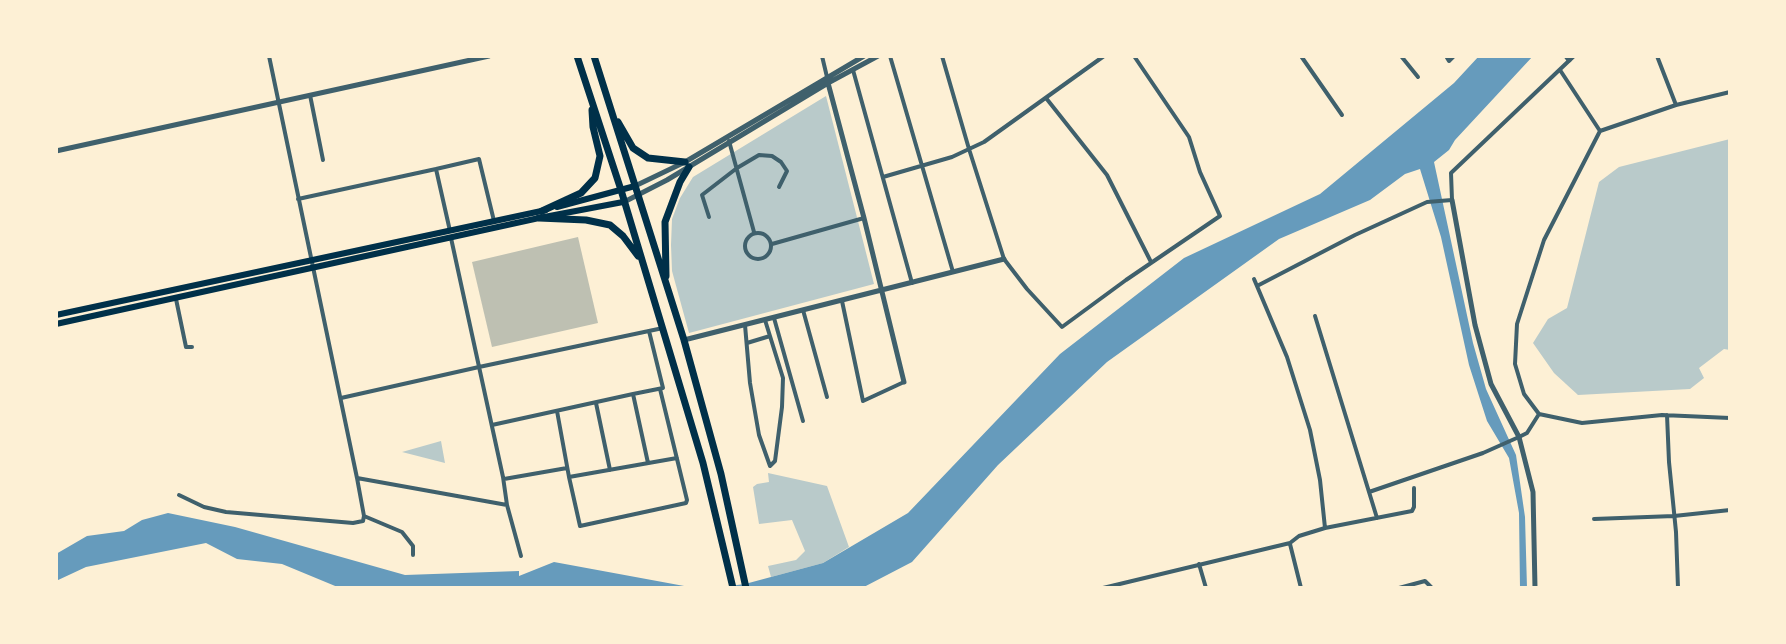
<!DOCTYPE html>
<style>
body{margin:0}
#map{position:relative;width:1786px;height:644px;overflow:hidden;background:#fdf0d5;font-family:Raleway,sans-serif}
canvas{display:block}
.frame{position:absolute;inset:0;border:58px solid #fdf0d5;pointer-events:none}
</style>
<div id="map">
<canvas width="1786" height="644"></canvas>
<div class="frame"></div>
</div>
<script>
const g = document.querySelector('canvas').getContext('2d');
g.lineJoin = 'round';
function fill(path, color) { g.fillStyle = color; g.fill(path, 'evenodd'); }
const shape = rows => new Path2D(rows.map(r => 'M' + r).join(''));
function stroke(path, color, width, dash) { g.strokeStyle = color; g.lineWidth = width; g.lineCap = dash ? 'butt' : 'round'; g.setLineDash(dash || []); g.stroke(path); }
fill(shape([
 [826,96,874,284,689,333,672,271,671,245,672,219,680,198,693,177],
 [1730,139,1730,350,1724,349,1699,368,1704,378,1690,389,1578,395,1554,373,1533,343,1548,319,1567,308,1599,182,1619,167],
 [441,441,445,463,402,452],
 [768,473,827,486,849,547,823,563,771,577,768,566,796,560,805,551,792,520,759,524,753,487,757,484,769,482]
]), '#b9caca');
fill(shape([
 [1479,56,1533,56,1455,140,1449,150,1434,162,1473,343,1486,389,1516,455,1525,517,1527,588,1520,588,1519,513,1509,458,1487,421,1469,365,1441,237,1420,169,1405,174,1370,200,1279,239,1107,362,998,465,912,562,862,588,713,588,745,584,823,563,908,513,1060,354,1184,258,1320,194,1454,83],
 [168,513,235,527,405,575,519,571,519,576,554,562,695,588,340,588,282,564,237,559,206,543,86,567,56,581,56,554,87,536,124,531,142,520]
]), '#669bbc');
fill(shape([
 [578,237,598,323,492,347,472,262]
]), '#bec0b2');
stroke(shape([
 [269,56,357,478,507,505],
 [822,56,827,77],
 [890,56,953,272],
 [942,56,969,149,1004,259,1027,289,1062,327,1126,280,1220,216,1200,172,1189,137,1134,56],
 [1301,56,1342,115],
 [1401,56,1418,77],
 [1446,56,1449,61,1454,56],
 [1657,56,1676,105],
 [853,70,912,283],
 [1560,70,1600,131],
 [1730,92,1676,105,1600,131,1544,240,1517,324,1515,364,1524,394,1539,414,1582,423,1662,415,1730,418],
 [310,95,323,160],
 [1046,98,1107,175,1151,262],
 [729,141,754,232],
 [883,177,952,157,984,142,1104,56],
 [298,199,436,169],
 [709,217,702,195,737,168,759,155,772,156,781,162,787,171,779,187],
 [450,231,436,169,479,159,494,221],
 '745 246a13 13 0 1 1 26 0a13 13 0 1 1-26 0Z',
 [451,238,503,477,507,505,521,556],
 [772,244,864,218],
 [1257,286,1355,235,1427,202,1452,200,1451,173,1574,56],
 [176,299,186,347,192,347],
 [842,301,863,401,904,382],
 [803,310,827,397],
 [1315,316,1377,518],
 [774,318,803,421],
 [765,320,783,378,782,407,775,461,770,466],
 [745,325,750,383,759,435,770,466],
 [747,343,770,336],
 [341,398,479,367,663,328],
 [596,403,610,470],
 [557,411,569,477,677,458],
 [1667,415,1669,462,1676,532,1678,588],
 [492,425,633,394],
 [648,463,633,394,663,388,649,331],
 [569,477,580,526,686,503,687,500,660,389],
 [357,478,364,516,402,532,413,546,413,555],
 [504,479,567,468],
 [1369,492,1483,453,1519,437,1527,433,1539,414],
 [179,495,204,507,226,512,353,523,363,521,364,516],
 [1594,519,1674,516,1730,510],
 [1325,528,1412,511,1414,507,1414,488],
 [1290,544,1301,588],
 [1199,564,1206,588],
 [1103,588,1290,543,1299,536,1325,528,1320,480,1310,430,1287,357,1254,279],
 [1399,588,1425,581,1432,588]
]), '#3f606c', 4);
stroke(shape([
 [1566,56,1569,60],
 [828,83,864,218,904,382],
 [56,151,489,56],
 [635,186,685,162,864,56],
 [1452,200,1475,325,1491,384,1519,437,1533,492,1535,588],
 [624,202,667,180,828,83,878,56],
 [684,340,1004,259]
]), '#3f606c', 5);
stroke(shape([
 [557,207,635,186],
 [56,315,546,210],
 [56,324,539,218,623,202]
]), '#003049', 6);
stroke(shape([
 [577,56,621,190,703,463,733,588],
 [594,56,684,340,721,474,746,588],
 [618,122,633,148,648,158,685,162],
 [542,211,581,193,595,178,600,156,593,127,592,110],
 [539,218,586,220,610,225,623,236,638,256],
 [666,276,665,222,680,182,689,167]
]), '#003049', 7);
</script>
